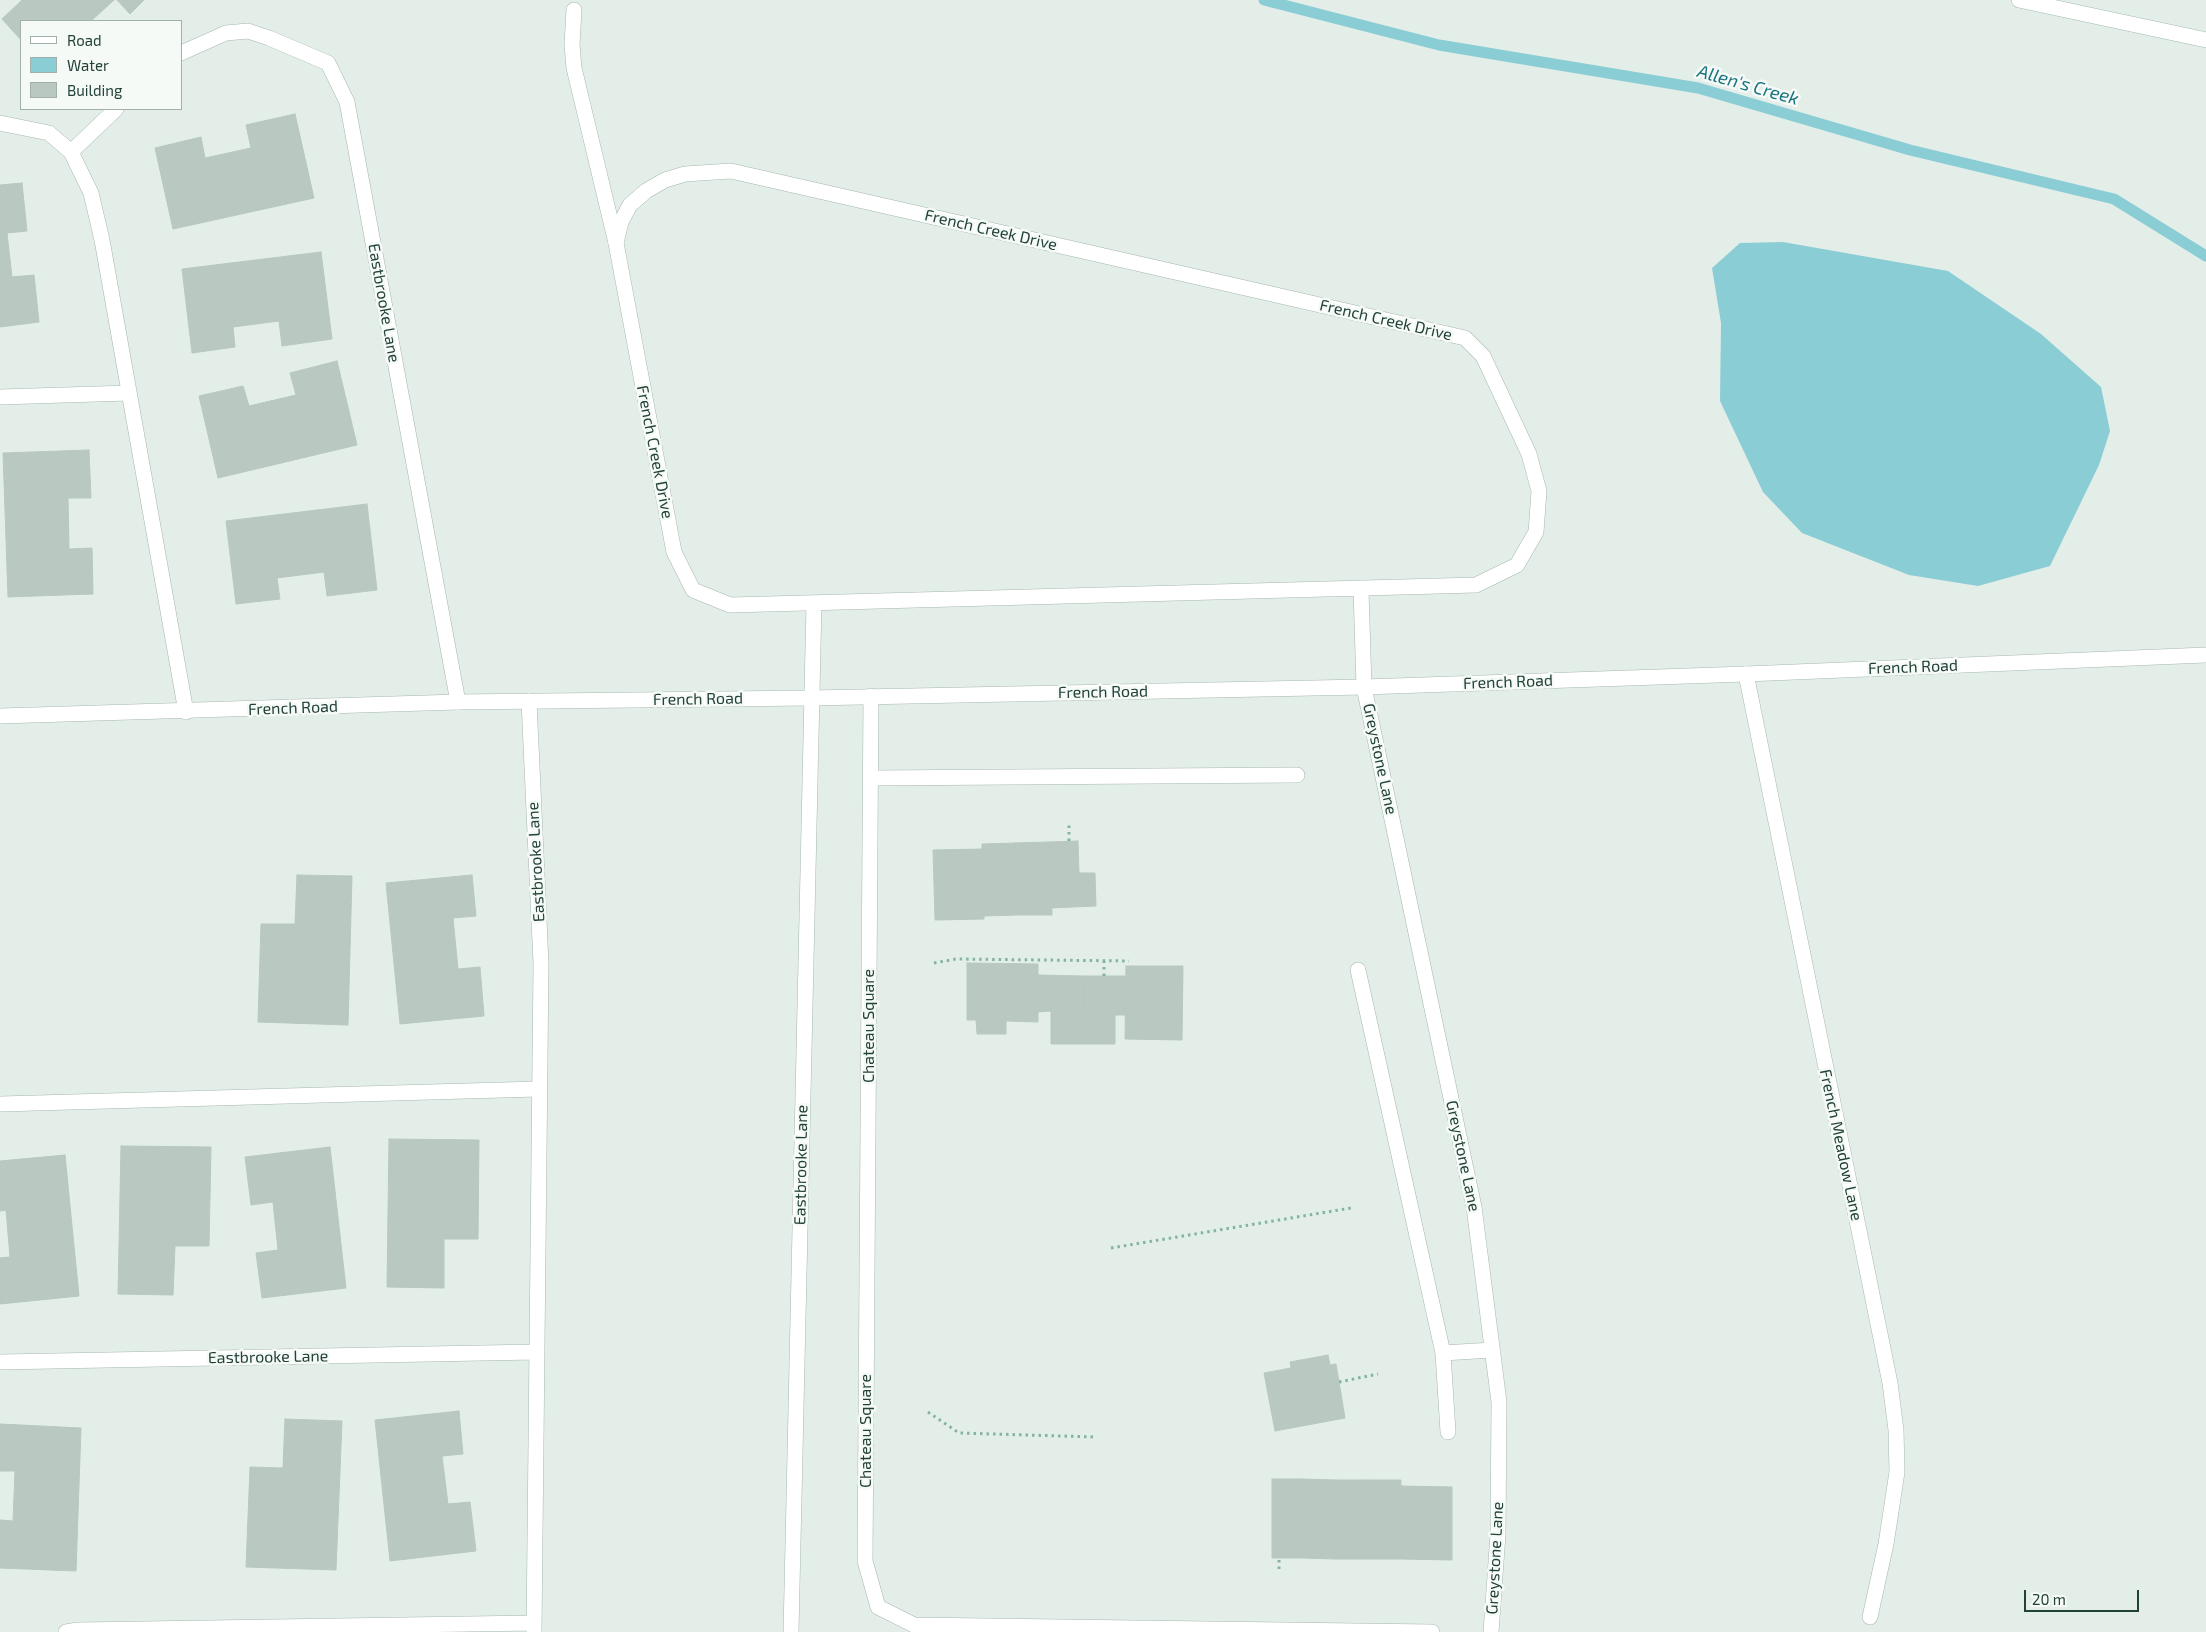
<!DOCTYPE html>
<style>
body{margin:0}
#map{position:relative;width:2206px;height:1632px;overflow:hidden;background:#e4eee9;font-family:"Exo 2",sans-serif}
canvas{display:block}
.legend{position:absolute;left:20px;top:20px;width:162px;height:90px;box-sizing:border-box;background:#f5faf7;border:1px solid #a1b0aa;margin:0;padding:6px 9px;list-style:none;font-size:15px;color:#224137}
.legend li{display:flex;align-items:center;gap:10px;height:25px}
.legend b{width:25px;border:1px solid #a1b0aa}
.scale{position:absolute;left:2024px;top:1590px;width:115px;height:22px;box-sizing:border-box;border:2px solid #224137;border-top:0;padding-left:6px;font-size:15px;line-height:18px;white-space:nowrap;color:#224137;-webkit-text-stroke:4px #f5faf7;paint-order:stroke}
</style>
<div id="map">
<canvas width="2206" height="1632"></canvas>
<ul class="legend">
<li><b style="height:6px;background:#fff"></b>Road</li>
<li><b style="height:14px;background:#8acdd5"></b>Water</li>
<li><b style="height:14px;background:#b9c9c2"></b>Building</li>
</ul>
<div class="scale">20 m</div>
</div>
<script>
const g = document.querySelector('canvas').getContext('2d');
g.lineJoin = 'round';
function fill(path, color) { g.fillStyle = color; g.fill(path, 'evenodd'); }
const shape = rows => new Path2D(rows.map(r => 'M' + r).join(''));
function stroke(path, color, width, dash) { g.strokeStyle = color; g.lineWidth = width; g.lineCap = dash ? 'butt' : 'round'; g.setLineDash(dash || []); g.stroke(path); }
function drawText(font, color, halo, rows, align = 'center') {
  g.font = font + ' "Exo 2",sans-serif'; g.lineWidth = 5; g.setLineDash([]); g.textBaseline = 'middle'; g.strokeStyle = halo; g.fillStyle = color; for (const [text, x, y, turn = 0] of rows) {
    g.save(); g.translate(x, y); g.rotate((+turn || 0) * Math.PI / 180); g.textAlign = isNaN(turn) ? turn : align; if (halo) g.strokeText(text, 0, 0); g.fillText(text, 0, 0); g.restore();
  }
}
fill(shape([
 [1783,242,1948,271,2041,334,2101,387,2110,431,2099,465,2050,566,1978,586,1909,575,1802,533,1763,492,1720,401,1721,323,1712,268,1740,243]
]), '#8acdd5');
stroke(shape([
 [1264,0,1439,45,1698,88,1910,150,2114,199,2206,256]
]), '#8acdd5', 11);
const building = shape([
 [22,0,114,0,91,21,21,21,21,40,2,19,22,0],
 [117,0,144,0,130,14,117,0],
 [295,114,314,198,173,229,155,148,201,137,205,158,251,148,246,125,295,114],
 [22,183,27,231,7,233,12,277,34,275,39,322,0,327,0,185,22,183],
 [321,252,332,339,282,346,279,321,233,327,235,347,192,353,182,269,321,252],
 [337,361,357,445,218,478,199,396,243,386,249,406,296,395,290,373,337,361],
 [89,450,91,498,68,498,69,549,92,548,93,594,8,597,3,453,89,450],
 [367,504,377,590,327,596,324,572,277,578,280,599,236,604,226,521,367,504],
 [1078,841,1079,873,1095,873,1096,906,1051,908,1050,842,1078,841],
 [1050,842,1052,915,1017,915,1015,843,1050,842],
 [1015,843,1017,915,984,916,982,844,1015,843],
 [982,849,984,919,935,920,933,850,982,849],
 [297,875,352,876,348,1025,258,1022,261,924,295,924,297,875],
 [472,875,476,916,453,918,458,969,480,967,484,1016,400,1024,386,883,472,875],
 [967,963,1038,964,1038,1022,1006,1021,1006,1034,977,1034,976,1020,967,1020,967,963],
 [1126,966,1183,966,1182,1040,1125,1039,1126,966],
 [1038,975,1084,976,1083,1044,1051,1044,1051,1011,1038,1012,1038,975],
 [1084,976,1125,976,1126,1015,1115,1015,1115,1044,1083,1044,1084,976],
 [389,1139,479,1140,478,1239,444,1239,444,1288,387,1287,389,1139],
 [121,1146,211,1147,209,1246,175,1246,173,1295,118,1294,121,1146],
 [330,1147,346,1288,262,1298,256,1253,278,1250,273,1202,251,1205,245,1157,330,1147],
 [65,1155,79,1296,0,1304,0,1258,10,1257,6,1210,0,1211,0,1161,65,1155],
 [1328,1355,1330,1365,1336,1364,1345,1418,1275,1431,1264,1373,1291,1368,1290,1362,1328,1355],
 [459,1411,463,1454,442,1456,448,1504,470,1502,476,1551,390,1561,375,1420,459,1411],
 [285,1419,342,1421,336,1570,246,1567,250,1467,283,1468,285,1419],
 [0,1424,81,1428,76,1571,0,1568,0,1520,13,1521,15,1471,0,1471,0,1424],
 [1272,1479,1303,1479,1302,1558,1272,1558,1272,1479],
 [1303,1479,1336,1480,1335,1559,1302,1558,1303,1479],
 [1336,1480,1368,1480,1367,1559,1335,1559,1336,1480],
 [1368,1480,1401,1480,1400,1559,1367,1559,1368,1480],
 [1401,1486,1452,1487,1452,1560,1400,1559,1401,1486]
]);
fill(building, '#b9c9c2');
stroke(building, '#b6c8c0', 1);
const service = shape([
 [574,10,572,45,574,68,616,243],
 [871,778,1297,775],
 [1358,970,1443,1353,1492,1350],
 [0,1104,538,1089],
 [1443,1353,1448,1432]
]);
const minor = shape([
 [181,53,226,33,248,31,269,38,328,63,347,102,458,702],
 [0,123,49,133,71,152,91,193,102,240,186,712],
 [71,152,116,109],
 [731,171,1465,338,1483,356,1529,454,1539,491,1536,532,1517,565,1476,585,730,605,693,590,674,552,616,243,621,222,630,205,646,191,665,180,685,174,731,171],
 [0,397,129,393],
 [1361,590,1364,687,1474,1207,1499,1402,1498,1534,1491,1632],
 [1746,674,1890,1383,1896,1430,1897,1472,1886,1544,1870,1617],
 [871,696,865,1561,878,1607,914,1625,1432,1632],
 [529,701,541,964,534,1632],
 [0,1362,536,1352],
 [66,1632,78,1630,534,1623],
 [791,1632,814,603]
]);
const tertiary = shape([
 [0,716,458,702,811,698,1364,687,1746,674,2206,655]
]);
const secondary = shape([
 [2019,0,2206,40]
]);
stroke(service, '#a6b7b0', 16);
stroke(minor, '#a6b7b0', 16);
stroke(tertiary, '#a6b7b0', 16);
stroke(secondary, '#a2bab1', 16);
stroke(shape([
 [1069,841,1069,825],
 [934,963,956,959,1129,961],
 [1104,976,1104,961],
 [1111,1248,1351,1208],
 [1339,1382,1378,1374],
 [928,1412,959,1433,1096,1437],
 [1279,1569,1279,1558]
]), '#83b3a2', 3, [2.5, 4]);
stroke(service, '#fff', 15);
stroke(minor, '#fff', 15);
stroke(tertiary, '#fff', 15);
stroke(secondary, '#fff', 15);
drawText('16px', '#224137', '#f5faf7', [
 ["French Creek Drive",991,230,13],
 ["Eastbrooke Lane",384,303,80],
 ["French Creek Drive",1386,320,13],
 ["French Creek Drive",655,452,79],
 ["French Road",1913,667,-2],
 ["French Road",1508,682,-2],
 ["French Road",1103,692,-1],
 ["French Road",698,699,-1],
 ["French Road",293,708,-2],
 ["Greystone Lane",1380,759,78],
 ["Eastbrooke Lane",536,862,-93],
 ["Chateau Square",869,1026,-90],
 ["French Meadow Lane",1841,1145,78],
 ["Greystone Lane",1463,1156,78],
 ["Eastbrooke Lane",801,1165,-89],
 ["Eastbrooke Lane",268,1357,-1],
 ["Chateau Square",866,1431,-90],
 ["Greystone Lane",1495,1558,-87]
]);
drawText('italic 18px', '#197380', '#f5faf7', [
 ["Allen's Creek",1748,85,16]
]);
</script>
